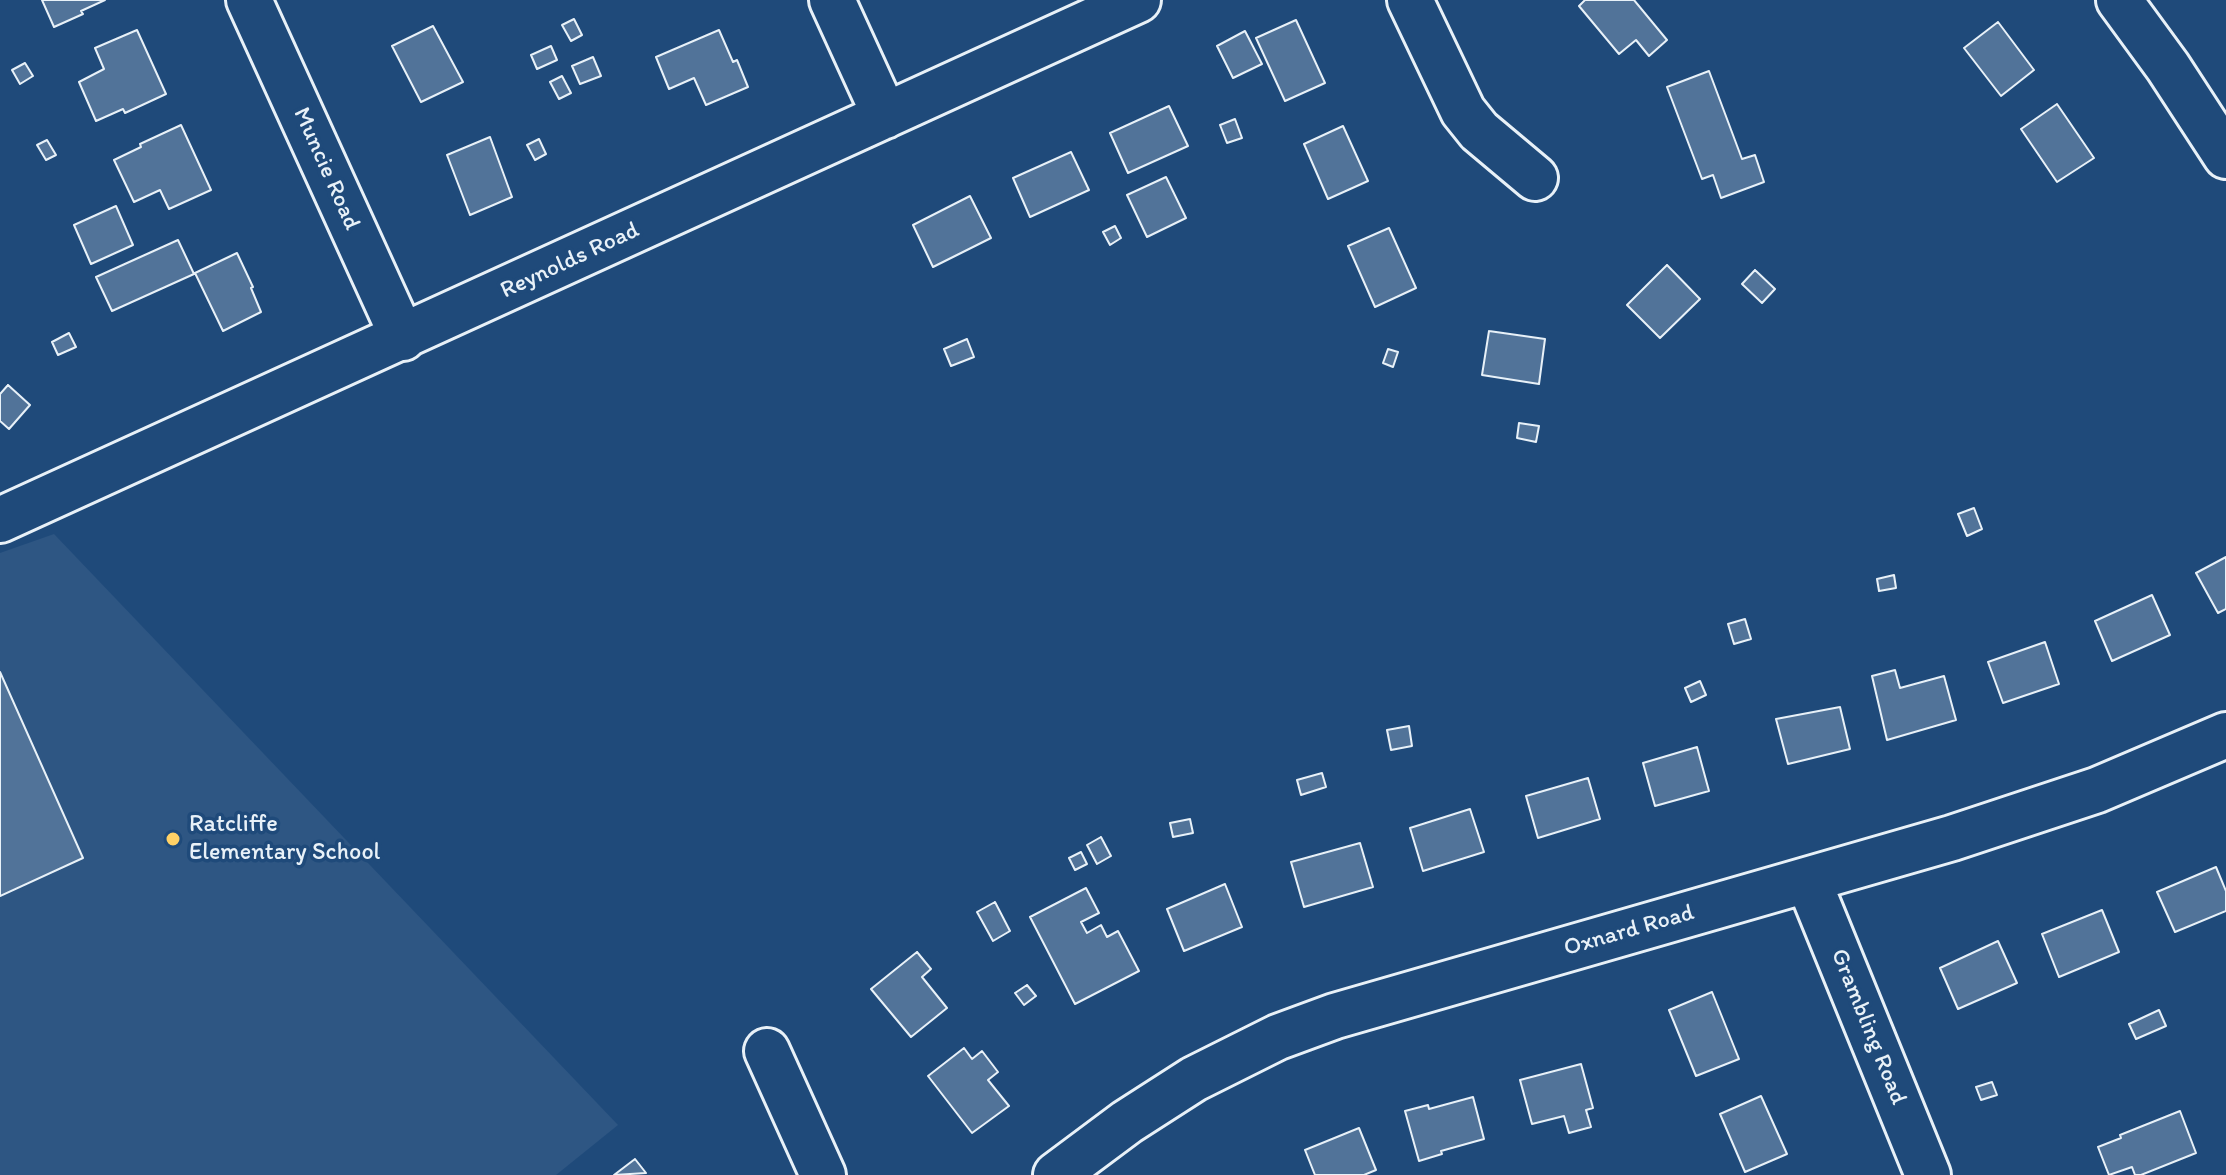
<!DOCTYPE html>
<style>
body{margin:0}
canvas{display:block;background:#1f4a7a}
</style>
<canvas width="2226" height="1175"></canvas>
<script>
const g = document.querySelector('canvas').getContext('2d');
g.lineJoin = 'round';
function fill(path, color) { g.fillStyle = color; g.fill(path, 'evenodd'); }
const shape = rows => new Path2D(rows.map(r => 'M' + r).join(''));
function stroke(path, color, width, dash) { g.strokeStyle = color; g.lineWidth = width; g.lineCap = dash ? 'butt' : 'round'; g.setLineDash(dash || []); g.stroke(path); }
function drawText(font, color, halo, rows, align = 'center') {
  g.font = font + ' Itim,sans-serif'; g.lineWidth = 7; g.setLineDash([]); g.textBaseline = 'middle'; g.strokeStyle = halo; g.fillStyle = color; for (const [text, x, y, turn = 0] of rows) {
    g.save(); g.translate(x, y); g.rotate((+turn || 0) * Math.PI / 180); g.textAlign = isNaN(turn) ? turn : align; if (halo) g.strokeText(text, 0, 0); g.fillText(text, 0, 0); g.restore();
  }
}
fill(shape([
 [54,534,618,1125,556,1175,0,1175,0,553]
]), '#2e5683');
const building = shape([
 [42,0,105,0,81,11,83,14,54,27,42,0],
 [1585,0,1634,0,1667,40,1649,56,1636,40,1619,54,1579,6,1585,0],
 [574,19,582,35,571,41,562,25,574,19],
 [1296,20,1325,83,1285,101,1256,38,1296,20],
 [1998,22,2034,70,2001,96,1964,48,1998,22],
 [433,26,463,82,421,102,392,46,433,26],
 [137,30,166,94,125,113,123,109,96,121,79,82,104,69,95,48,137,30],
 [719,30,733,62,737,60,748,87,706,105,694,78,669,89,656,57,719,30],
 [1245,31,1262,64,1233,78,1217,46,1245,31],
 [551,46,557,60,537,69,531,55,551,46],
 [593,57,601,76,580,84,572,66,593,57],
 [25,63,33,76,20,84,12,70,25,63],
 [1709,71,1742,159,1755,155,1764,182,1721,198,1713,175,1702,179,1667,87,1709,71],
 [562,76,571,93,559,99,550,82,562,76],
 [2057,104,2094,158,2057,182,2021,129,2057,104],
 [1169,106,1188,146,1128,173,1110,133,1169,106],
 [1235,119,1242,138,1227,143,1220,125,1235,119],
 [181,125,211,190,169,209,160,190,134,202,114,160,141,147,140,144,181,125],
 [1343,126,1368,181,1328,199,1304,144,1343,126],
 [490,137,512,197,470,215,447,155,490,137],
 [539,139,546,154,535,160,527,145,539,139],
 [47,140,56,155,46,160,37,145,47,140],
 [1071,152,1089,190,1030,217,1013,178,1071,152],
 [1166,177,1186,218,1147,237,1127,195,1166,177],
 [970,196,991,238,933,267,913,225,970,196],
 [116,206,133,245,91,264,74,225,116,206],
 [1115,226,1121,238,1110,245,1103,232,1115,226],
 [1389,228,1416,288,1375,307,1348,246,1389,228],
 [178,240,194,274,112,311,96,277,178,240],
 [237,253,253,287,251,288,261,312,223,331,195,273,237,253],
 [1667,265,1700,299,1660,338,1627,305,1667,265],
 [1755,270,1775,289,1762,303,1742,284,1755,270],
 [1489,331,1545,339,1539,384,1482,375,1489,331],
 [69,333,76,347,58,355,52,342,69,333],
 [967,339,974,357,951,366,944,349,967,339],
 [1388,349,1398,352,1393,367,1383,363,1388,349],
 [8,385,30,405,9,429,0,421,0,394,8,385],
 [1519,423,1539,426,1536,442,1517,438,1519,423],
 [1974,508,1982,529,1967,536,1958,514,1974,508],
 [2226,557,2226,609,2218,613,2196,573,2226,557],
 [1894,575,1896,588,1879,591,1877,579,1894,575],
 [2152,595,2170,635,2112,661,2095,621,2152,595],
 [1745,619,1751,639,1734,644,1728,624,1745,619],
 [2045,642,2059,684,2003,703,1988,662,2045,642],
 [1895,670,1900,688,1944,676,1956,720,1887,740,1872,676,1895,670],
 [0,672,83,858,0,896,0,672],
 [1700,681,1706,695,1691,702,1685,688,1700,681],
 [1840,707,1850,749,1788,764,1776,719,1840,707],
 [1409,726,1412,746,1391,750,1387,730,1409,726],
 [1697,747,1709,791,1655,806,1643,763,1697,747],
 [1322,773,1326,787,1301,795,1297,780,1322,773],
 [1588,778,1600,819,1538,838,1526,796,1588,778],
 [1470,809,1484,852,1423,871,1410,828,1470,809],
 [1190,819,1193,833,1173,837,1170,823,1190,819],
 [1101,837,1111,856,1097,864,1087,845,1101,837],
 [1360,843,1373,887,1304,907,1291,862,1360,843],
 [1081,852,1087,864,1075,870,1069,858,1081,852],
 [2216,867,2226,891,2226,911,2175,932,2157,892,2216,867],
 [1225,884,1242,927,1184,951,1167,909,1225,884],
 [1086,888,1099,913,1081,922,1087,933,1101,925,1107,937,1118,931,1139,971,1075,1004,1030,917,1086,888],
 [995,902,1010,931,993,941,977,912,995,902],
 [2102,910,2119,952,2059,977,2042,934,2102,910],
 [1998,941,2017,983,1958,1009,1940,968,1998,941],
 [917,952,931,969,922,977,947,1008,911,1037,871,989,917,952],
 [1027,985,1036,996,1024,1005,1015,993,1027,985],
 [1712,992,1739,1059,1696,1076,1669,1010,1712,992],
 [2159,1010,2166,1026,2136,1039,2129,1024,2159,1010],
 [964,1048,972,1059,982,1051,998,1072,988,1080,1009,1106,972,1133,928,1076,964,1048],
 [1581,1064,1593,1108,1586,1110,1591,1127,1569,1133,1564,1116,1532,1124,1520,1080,1581,1064],
 [1992,1082,1997,1095,1981,1100,1976,1087,1992,1082],
 [1761,1096,1787,1154,1745,1172,1720,1114,1761,1096],
 [1473,1097,1484,1139,1441,1151,1442,1154,1419,1161,1405,1111,1428,1105,1429,1109,1473,1097],
 [2180,1111,2196,1153,2141,1175,2135,1175,2132,1167,2109,1175,2098,1147,2121,1138,2120,1135,2180,1111],
 [1359,1128,1376,1170,1364,1175,1315,1175,1305,1150,1359,1128],
 [635,1159,646,1173,614,1175,635,1159]
]);
fill(building, '#517399');
stroke(building, '#e8f1f8', 2);
const minor = shape([
 [249,0,403,338],
 [832,0,885,116],
 [1410,0,1463,111,1479,131,1535,178],
 [2119,0,2168,67,2226,156],
 [0,520,1138,0],
 [1808,880,1928,1175],
 [767,1051,823,1175],
 [1056,1175,1127,1122,1194,1079,1278,1037,1335,1016,1952,838,2097,790,2226,735]
]);
stroke(minor, '#e8f1f8', 50);
stroke(minor, '#1f4a7a', 44);
for (const [x, y, r, color] of [
 [173,839,8,"#ffd166"]
]) { const dot = new Path2D(); dot.arc(x, y, r, 0, 2 * Math.PI); g.fillStyle = color; g.fill(dot); stroke(dot, '#1f4a7a', 3); }
drawText('24px', '#e8f1f8', '#1f4a7a', [
 ["Muncie Road",326,169,66],
 ["Reynolds Road",570,261,-25],
 ["Oxnard Road",1629,931,-16],
 ["Grambling Road",1868,1027,68]
]);
drawText('24px', '#e8f1f8', '#1f4a7a', [
 ["Ratcliffe",189,825],
 ["Elementary School",189,853]
], 'left');
</script>
